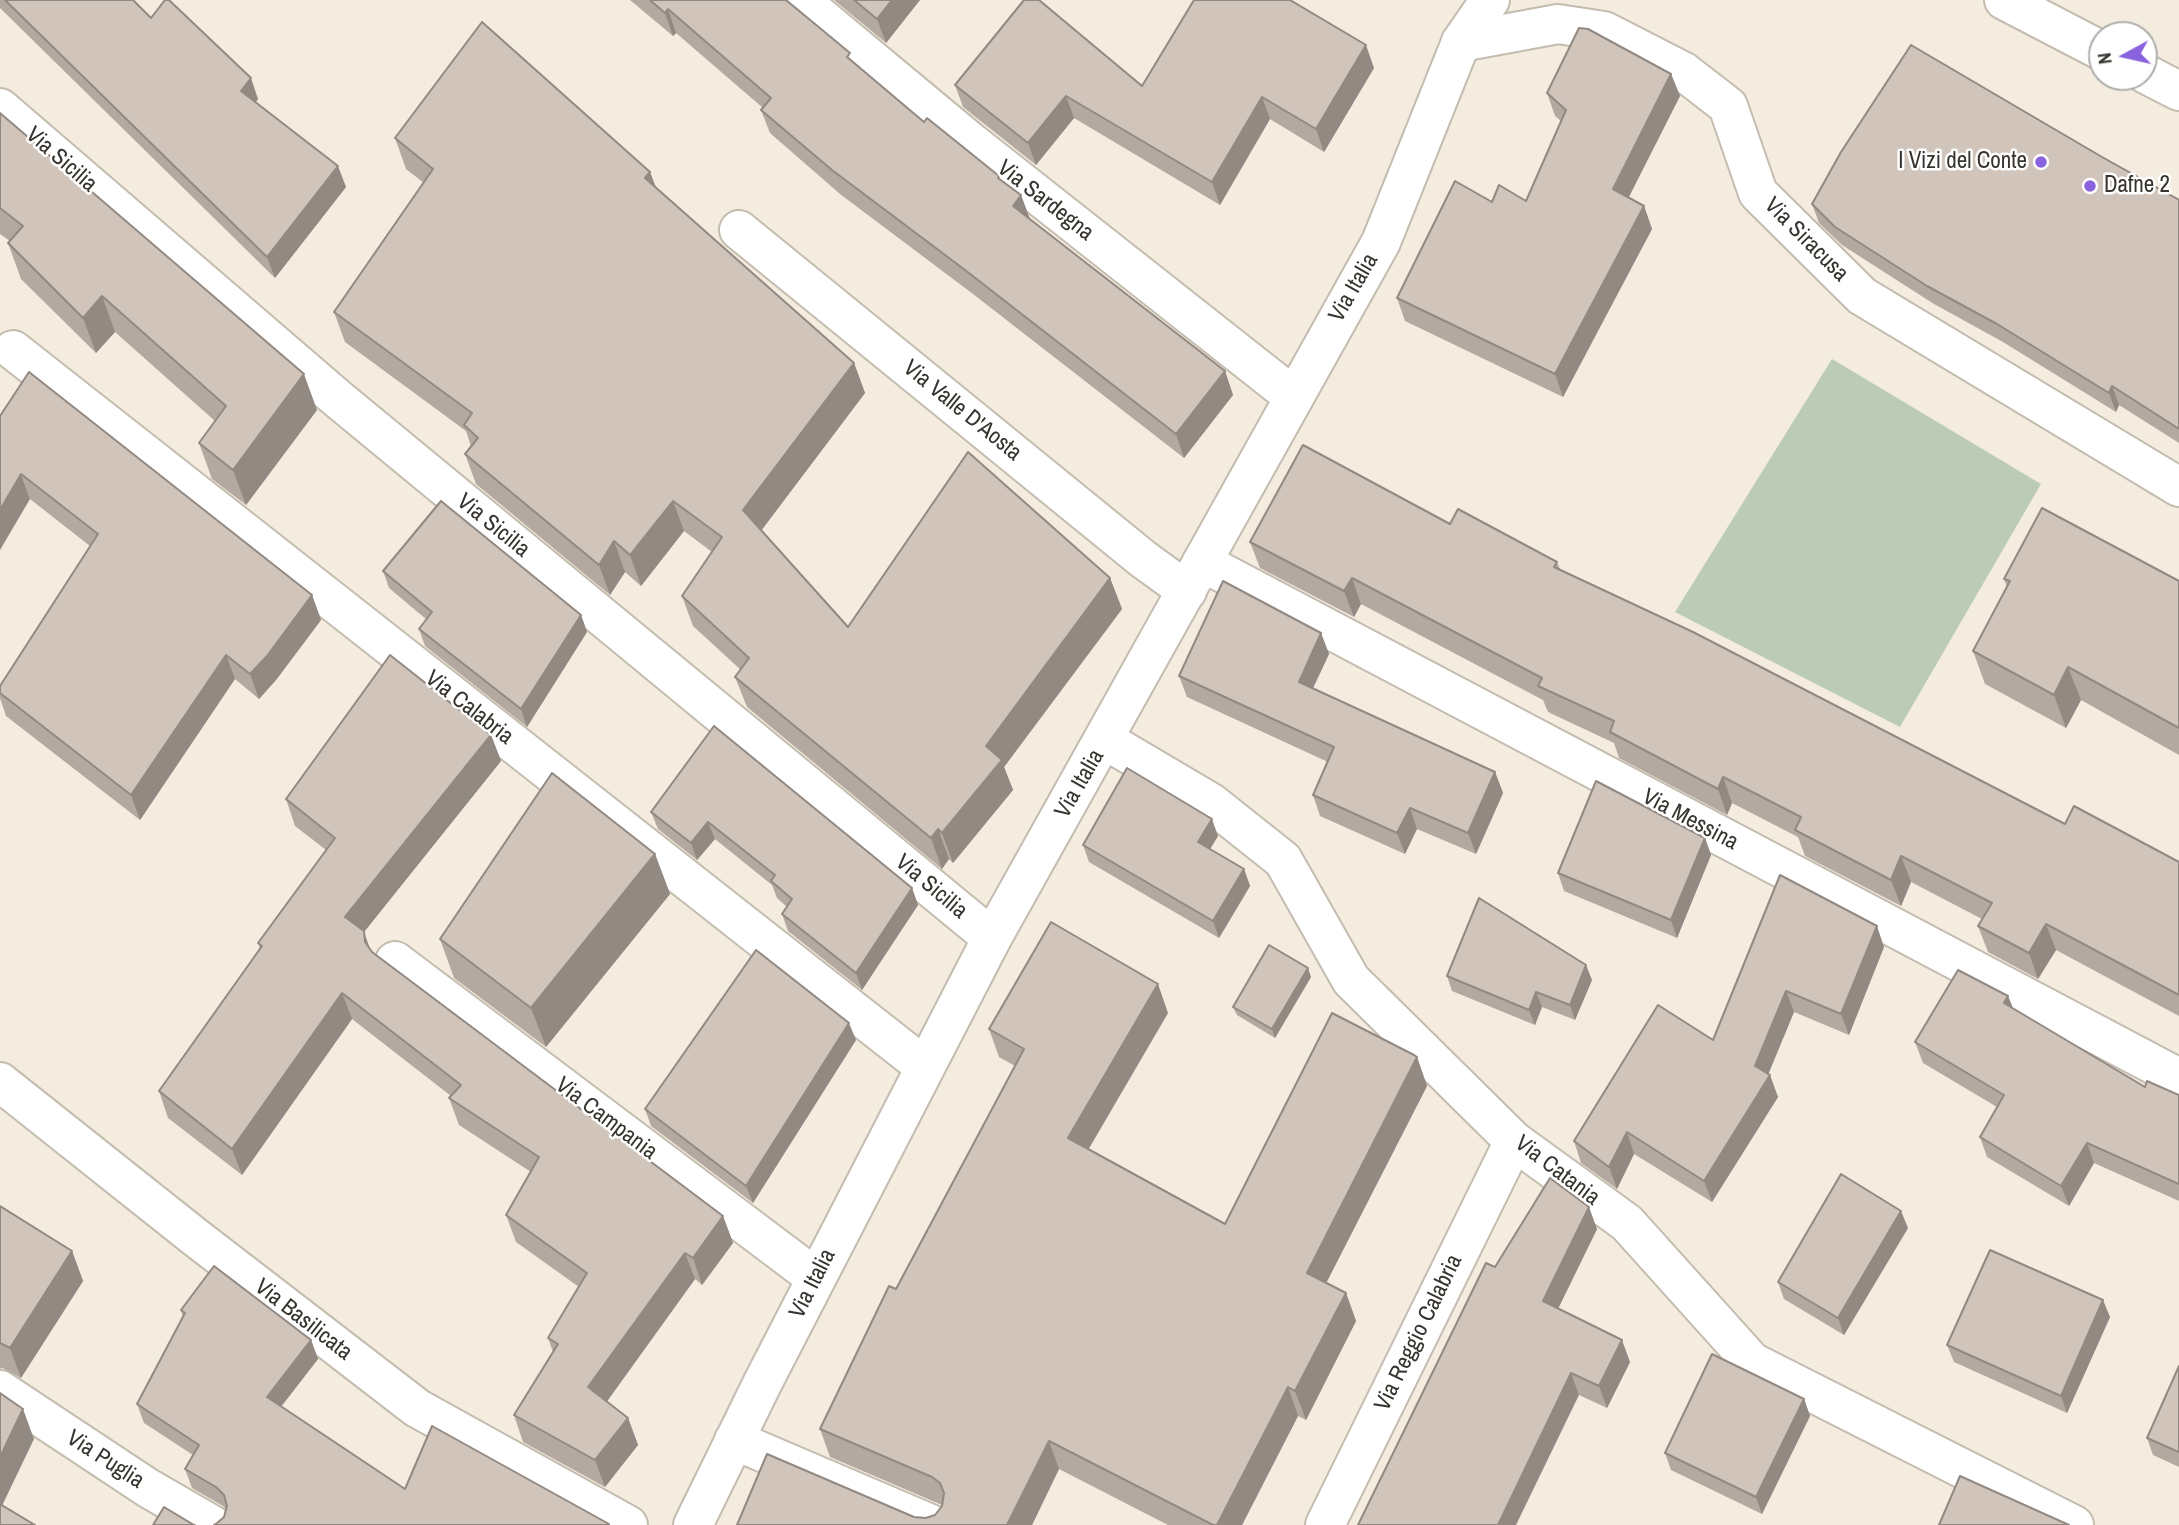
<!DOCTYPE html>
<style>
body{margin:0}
#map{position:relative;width:2179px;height:1525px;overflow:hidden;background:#f4ecdf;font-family:"Archivo Narrow",sans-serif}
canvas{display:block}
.north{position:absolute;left:2088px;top:21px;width:70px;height:70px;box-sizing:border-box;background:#fff;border:2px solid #afaeac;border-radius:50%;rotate:262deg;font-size:19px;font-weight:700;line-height:28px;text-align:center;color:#37342f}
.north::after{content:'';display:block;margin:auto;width:24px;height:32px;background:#8963de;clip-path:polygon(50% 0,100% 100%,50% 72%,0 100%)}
</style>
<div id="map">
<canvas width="2179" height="1525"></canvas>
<div class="north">N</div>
</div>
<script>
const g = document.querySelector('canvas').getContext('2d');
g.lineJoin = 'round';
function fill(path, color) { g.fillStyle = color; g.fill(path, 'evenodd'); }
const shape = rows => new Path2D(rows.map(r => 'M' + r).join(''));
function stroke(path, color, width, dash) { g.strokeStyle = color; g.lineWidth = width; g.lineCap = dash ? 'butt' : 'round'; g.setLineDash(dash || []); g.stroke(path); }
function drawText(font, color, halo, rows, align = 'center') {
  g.font = font + ' "Archivo Narrow",sans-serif'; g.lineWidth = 5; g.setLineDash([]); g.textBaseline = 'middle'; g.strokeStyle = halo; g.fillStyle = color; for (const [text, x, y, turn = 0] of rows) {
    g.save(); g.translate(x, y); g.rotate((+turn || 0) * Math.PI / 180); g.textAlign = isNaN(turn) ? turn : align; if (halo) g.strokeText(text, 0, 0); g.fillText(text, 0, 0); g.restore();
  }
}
fill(shape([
 [1832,359,2041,484,1900,727,1675,612]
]), '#bccbb7');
const street = shape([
 [800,0,972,143,1294,397],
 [1461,42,1558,24,1604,31,1684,72,1728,106,1758,193,1862,296,2179,487],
 [0,108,338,399,992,938],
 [739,230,1143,559,1187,591],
 [13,350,925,1067],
 [1202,562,2179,1078],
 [1105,740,1210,802,1283,860,1351,980,1514,1141,1627,1223,1752,1362,2074,1525],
 [395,961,816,1278],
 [0,1082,195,1237,417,1408,628,1525],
 [0,1390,148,1488,212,1525],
 [734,1440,933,1525],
 [1325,1525,1514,1141]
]);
const secondary = shape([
 [2004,0,2102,51],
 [2144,73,2179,91],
 [693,1525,763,1382,992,938,1381,242,1461,42,1490,0]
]);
stroke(street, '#c3bcaf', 42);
stroke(secondary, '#c3bcaf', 42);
stroke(street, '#fff', 38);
stroke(secondary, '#fff', 38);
fill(shape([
 [0,0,133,0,151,18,258,99,255,103,346,187,275,278,0,8],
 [630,0,786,0,853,61,924,122,1021,195,1029,218,1225,371,1233,395,1184,458,973,294,840,194,770,133,761,110,763,108,676,33,673,36],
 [834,0,920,0,886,43],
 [1374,68,1324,152,1270,119,1220,205,1074,118,1036,165,963,107,955,85,1142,86],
 [1671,74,1680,96,1629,197,1644,206,1652,229,1563,397,1405,321,1397,298,1492,202,1526,201,1561,121,1555,116,1547,93],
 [0,113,317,410,246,505,212,479,199,443,215,421,115,332,96,353,21,279,8,243,10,241,0,234],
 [395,138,650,172,656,187,854,363,865,393,761,531,848,627,1110,578,1122,609,1004,767,1013,790,953,863,949,859,942,869,747,707,735,677,741,670,693,626,682,596,712,552,684,531,641,586,625,572,610,595,476,484,465,454,471,446,466,431,345,342,334,312,424,183,406,169],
 [2102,157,2179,200,2179,443,2119,405,2116,412,2003,342,1934,304,1842,245,1819,223,1812,204],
 [0,416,312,595,321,620,276,680,259,699,235,679,140,820,6,716,0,698,0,686,90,546,30,499],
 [1450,524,1557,562,1560,569,2065,824,2179,862,2179,1016,2056,950,2038,979,1988,952,1978,926,1982,919,1911,882,1901,906,1805,856,1798,837,1732,803,1727,815,1619,758,1614,743,1548,712,1543,700,1361,604,1354,617,1260,568,1250,542],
 [383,571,581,615,587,632,527,727,425,646,419,629,426,619,389,588],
 [2004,579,2179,581,2179,755,2081,700,2066,728,1985,684,1973,651,2007,587],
 [1321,633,1329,654,1313,688,1495,772,1503,793,1476,854,1417,829,1405,854,1320,816,1313,795,1328,762,1187,697,1179,676],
 [714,726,912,888,918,905,862,990,788,931,782,914,787,907,777,898,772,885,715,839,697,860,658,829,651,812],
 [491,735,501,761,364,932,370,949,372,952,723,1216,733,1243,702,1285,695,1279,607,1401,628,1418,638,1445,605,1487,523,1442,514,1415,553,1352,548,1338,579,1287,516,1242,506,1215,531,1172,459,1125,449,1098,451,1096,352,1019,242,1175,168,1118,159,1091,260,949,258,943,326,850,295,826,286,799],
 [1218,836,1210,849,1244,869,1250,886,1219,938,1089,862,1083,845],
 [1705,838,1711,855,1677,938,1564,891,1558,873],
 [655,854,670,894,546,1047,454,978,440,939],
 [1780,875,1884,947,1849,1035,1794,1012,1768,1074,1778,1097,1712,1202,1634,1154,1617,1189,1581,1163,1574,1141,1713,1040],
 [1447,976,1592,980,1575,1020,1542,1007,1535,1025,1452,991],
 [1311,977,1275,1038,1237,1015,1233,1007],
 [2008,996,2013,1008,2145,1087,2179,1095,2179,1201,2094,1163,2069,1206,1987,1157,1980,1137,1997,1107,1923,1063,1915,1042],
 [1168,1013,1088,1150,1225,1224,1417,1057,1427,1086,1326,1283,1346,1293,1356,1321,1306,1420,1298,1416,1242,1525,1168,1525,1059,1469,1032,1525,737,1525,914,1517,926,1518,935,1515,942,1505,830,1457,820,1429,1015,1066,999,1057,989,1029],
 [856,1040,753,1203,651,1126,645,1109],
 [0,1206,72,1251,83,1281,21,1378,2,1368,0,1369],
 [1908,1228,1844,1335,1784,1299,1778,1282],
 [1597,1229,1558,1309,1630,1362,1607,1408,1579,1395,1495,1267],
 [181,1310,311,1340,318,1359,281,1406,405,1489,609,1525,214,1525,216,1524,224,1517,226,1509,223,1506,192,1488,185,1469,193,1455,144,1423,137,1404,183,1317],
 [2110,1317,2067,1413,1954,1362,1947,1345],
 [2179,1366,2179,1467,2153,1455,2147,1438],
 [1804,1399,1810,1416,1762,1514,1671,1470,1665,1453]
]), '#b4a9a0');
fill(shape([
 [892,0,920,0,886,43,877,19],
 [668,9,676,33,673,36,665,13],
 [1366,45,1374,68,1324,152,1316,129],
 [1671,74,1680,96,1621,212,1613,189],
 [251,78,258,99,248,112,241,91],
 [1066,96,1074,118,1036,165,1028,143],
 [1262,97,1270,119,1220,205,1212,182],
 [338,166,346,187,275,278,267,257],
 [650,172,661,202,645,178],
 [1021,195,1030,219,1013,206],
 [1644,206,1652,229,1563,397,1555,374],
 [102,296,115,332,96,353,83,318],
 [854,363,865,393,754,540,743,510],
 [1225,371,1233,395,1184,458,1176,434],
 [304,374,317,410,246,505,233,470],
 [2112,386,2119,405,2116,412,2109,393],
 [21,474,30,499,0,550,0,510],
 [673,501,684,531,641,586,630,555],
 [614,541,625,572,610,595,599,565],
 [1110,578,1122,609,1004,767,1013,790,953,863,942,833,986,746],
 [1352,578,1361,604,1354,617,1344,591],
 [312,595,321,620,276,680,259,699,250,674],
 [581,615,587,632,527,727,521,709],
 [1321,633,1329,654,1306,703,1299,682],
 [226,655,235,679,140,820,131,795],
 [2068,667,2081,700,2066,728,2054,695],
 [491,735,501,761,364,932,373,958,345,917],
 [1495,772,1503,793,1476,854,1468,833],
 [1723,777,1732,803,1727,815,1718,789],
 [1410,808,1417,829,1405,854,1397,833],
 [1212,819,1218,836,1204,859,1198,842],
 [708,822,715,839,697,860,691,843],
 [938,829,949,859,942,869,931,838],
 [1705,838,1711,855,1677,938,1671,920],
 [655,854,670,894,546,1047,531,1008],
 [1901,856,1911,882,1901,906,1891,880],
 [1244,869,1250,886,1219,938,1213,921],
 [912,888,918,905,862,990,856,973],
 [2046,924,2056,950,2038,979,2029,953],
 [1877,926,1884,947,1849,1035,1841,1014],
 [1586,965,1592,980,1575,1020,1570,1005],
 [1308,968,1311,977,1275,1038,1272,1029],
 [1158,984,1168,1013,1078,1167,1068,1138],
 [1786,991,1794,1012,1763,1087,1770,1075,1778,1097,1712,1202,1704,1181,1755,1066],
 [1536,992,1542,1007,1535,1025,1529,1010],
 [342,993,352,1019,242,1175,232,1149],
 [2008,996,2016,1016,2004,1003],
 [849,1023,856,1040,753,1203,746,1186],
 [1417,1057,1427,1086,1317,1301,1307,1273],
 [1627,1132,1634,1154,1617,1189,1609,1167],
 [2087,1143,2094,1163,2069,1206,2061,1186],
 [1589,1207,1597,1229,1551,1323,1543,1301],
 [1901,1211,1908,1228,1844,1335,1838,1318],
 [723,1216,733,1243,702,1285,693,1258],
 [72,1251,83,1281,21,1378,10,1348],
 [685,1253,695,1279,598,1414,588,1387],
 [1346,1293,1356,1321,1306,1420,1295,1391],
 [2103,1300,2110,1317,2067,1413,2061,1396],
 [311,1340,318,1359,274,1416,267,1397],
 [1622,1340,1630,1362,1607,1408,1599,1386],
 [1571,1373,1579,1395,1516,1525,1498,1525],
 [1288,1387,1298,1416,1242,1525,1217,1525],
 [1804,1399,1810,1416,1762,1514,1756,1497],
 [23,1409,34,1439,0,1510,0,1457],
 [628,1418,638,1445,605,1487,595,1460],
 [1049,1441,1059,1469,1032,1525,1007,1525]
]), '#928982');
const building = shape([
 [5,0,133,0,151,18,165,0,169,0,251,78,241,91,338,166,267,257,5,0],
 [650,0,786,0,850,53,847,57,924,122,927,118,999,176,998,178,1021,195,1013,206,1225,371,1176,434,965,270,832,170,761,110,771,98,668,9,665,13,650,0],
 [854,0,892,0,877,19,854,0],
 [1024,0,1039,0,1142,86,1194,0,1290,0,1366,45,1316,129,1262,97,1212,182,1066,96,1028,143,955,85,1024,0],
 [482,22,650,172,645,178,854,363,743,510,848,627,968,452,1110,578,986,746,1002,760,942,833,938,829,931,838,735,677,749,658,682,596,722,537,673,501,630,555,614,541,599,565,465,454,478,438,464,425,472,413,334,312,433,169,395,138,482,22],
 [1579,28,1588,29,1671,74,1613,189,1644,206,1555,374,1397,298,1455,181,1492,202,1499,185,1526,201,1566,110,1547,93,1579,28],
 [1911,45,2102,157,2179,200,2179,429,2112,386,2109,393,1997,324,1927,286,1835,227,1812,204,1841,152,1911,45],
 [0,113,304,374,233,470,199,443,226,406,102,296,83,318,8,243,23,226,0,208,0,113],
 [29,372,312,595,267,656,250,674,226,655,131,795,0,693,0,686,98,534,21,474,0,510,0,416,29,372],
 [1303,445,1450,524,1458,509,1557,562,1554,567,1693,632,2065,824,2074,806,2179,862,2179,995,2046,924,2029,953,1978,926,1992,903,1901,856,1891,880,1795,830,1801,817,1723,777,1718,789,1610,732,1614,721,1538,686,1542,678,1352,578,1344,591,1250,542,1303,445],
 [441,501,581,615,521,709,419,629,432,612,383,571,441,501],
 [2042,508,2179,581,2179,728,2068,667,2054,695,1973,651,2010,581,2004,579,2042,508],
 [1223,581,1321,633,1299,682,1495,772,1468,833,1410,808,1397,833,1313,795,1334,747,1179,676,1223,581],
 [390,655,491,735,345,917,364,931,365,942,372,952,723,1216,693,1258,685,1253,588,1387,628,1418,595,1460,514,1415,558,1344,548,1338,587,1273,506,1215,539,1157,449,1098,461,1085,342,993,232,1149,159,1091,262,946,258,943,335,838,286,799,390,655],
 [714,726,912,888,856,973,782,914,792,899,771,881,775,875,708,822,691,843,651,812,714,726],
 [1127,768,1212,819,1198,842,1244,869,1213,921,1083,845,1127,768],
 [552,773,655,854,531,1008,440,939,552,773],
 [1596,781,1705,838,1671,920,1558,873,1596,781],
 [1780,875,1877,926,1841,1014,1786,991,1755,1066,1770,1075,1704,1181,1627,1132,1609,1167,1574,1141,1658,1005,1713,1040,1780,875],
 [1479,898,1586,965,1570,1005,1536,992,1529,1010,1447,976,1479,898],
 [1051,922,1158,984,1068,1138,1225,1224,1332,1013,1414,1055,1417,1057,1307,1273,1346,1293,1295,1391,1288,1387,1217,1525,1213,1525,1049,1441,1007,1525,737,1525,767,1454,914,1517,926,1518,935,1515,942,1506,944,1493,940,1483,932,1477,820,1429,889,1286,896,1289,1024,1049,989,1029,1051,922],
 [1269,945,1308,968,1272,1029,1233,1007,1269,945],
 [756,950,849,1023,746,1186,645,1109,756,950],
 [1958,970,2008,996,2004,1003,2145,1087,2147,1081,2179,1095,2179,1184,2087,1143,2061,1186,1980,1137,2004,1095,1915,1042,1958,970],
 [1841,1174,1901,1211,1838,1318,1778,1282,1841,1174],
 [1550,1178,1589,1207,1543,1301,1622,1340,1599,1386,1571,1373,1498,1525,1358,1525,1486,1263,1495,1267,1550,1178],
 [0,1206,72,1251,10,1348,0,1343,0,1206],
 [1990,1250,2103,1300,2061,1396,1947,1345,1990,1250],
 [214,1266,311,1340,267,1397,405,1489,432,1426,609,1524,608,1525,214,1525,216,1524,224,1517,227,1506,224,1495,216,1487,185,1469,199,1445,137,1404,185,1313,181,1310,214,1266],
 [1712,1354,1804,1399,1756,1497,1665,1453,1712,1354],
 [2179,1366,2179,1452,2147,1438,2179,1366],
 [0,1393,23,1409,0,1457,0,1393],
 [1960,1476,2069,1525,1939,1525,1960,1476],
 [0,1504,35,1525,0,1525,0,1504],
 [164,1507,194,1525,195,1525,153,1525,164,1507]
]);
fill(building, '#d1c4ba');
stroke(building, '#928982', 2);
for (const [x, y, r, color] of [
 [2041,162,7,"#8963de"],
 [2090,186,7,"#8963de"]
]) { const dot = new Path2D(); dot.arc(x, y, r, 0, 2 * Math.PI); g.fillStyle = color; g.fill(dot); stroke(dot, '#fff', 2.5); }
drawText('23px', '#37342f', '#fff', [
 ["Via Sicilia",61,160,41],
 ["Via Sardegna",1045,201,38],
 ["Via Siracusa",1806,240,45],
 ["Via Italia",1354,288,-60],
 ["Via Valle D'Aosta",962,411,39],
 ["Via Sicilia",493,526,39],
 ["Via Calabria",469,708,38],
 ["Via Italia",1080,784,-60],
 ["Via Messina",1690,820,28],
 ["Via Sicilia",931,887,40],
 ["Via Campania",606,1119,37],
 ["Via Catania",1557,1171,37],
 ["Via Italia",813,1284,-63],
 ["Via Basilicata",303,1320,38],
 ["Via Reggio Calabria",1419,1333,-64],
 ["Via Puglia",105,1460,33]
]);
drawText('23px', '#37342f', '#fff', [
 ["I Vizi del Conte",2027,162],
 ["Dafne 2",2104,186,"left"]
], 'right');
</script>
